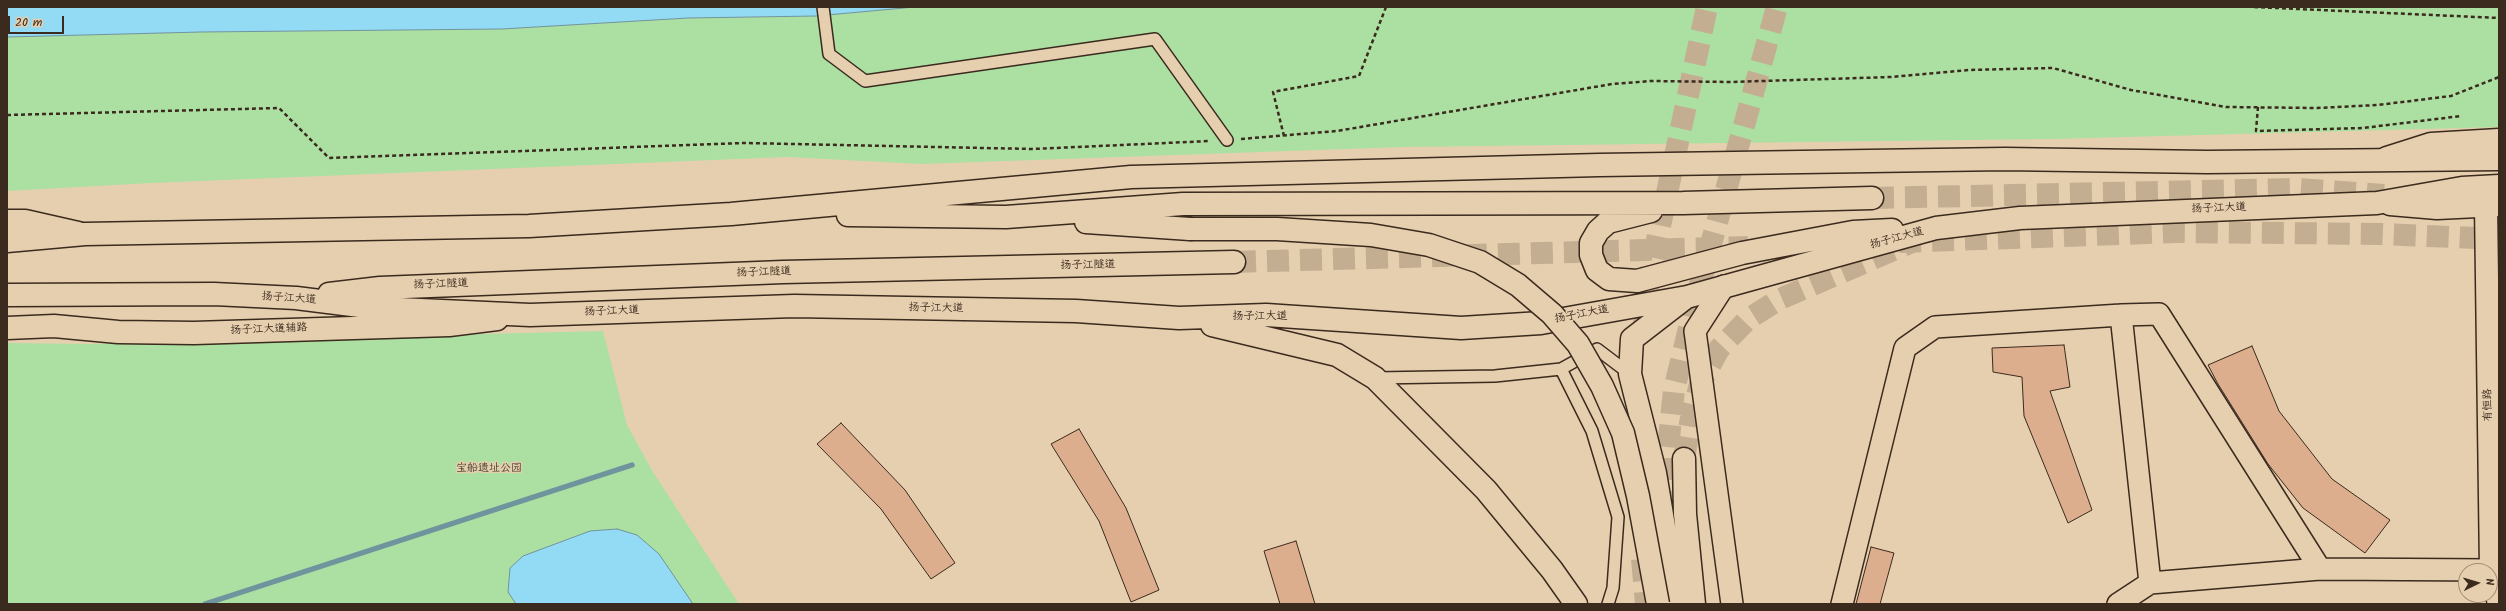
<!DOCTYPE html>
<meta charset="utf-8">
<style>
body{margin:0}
#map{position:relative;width:2506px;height:611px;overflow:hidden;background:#e6cfaf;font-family:Kalam,sans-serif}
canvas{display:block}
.frame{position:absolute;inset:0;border:8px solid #3b2a1e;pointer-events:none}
.north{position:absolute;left:2458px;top:563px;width:40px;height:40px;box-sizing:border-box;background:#e6cfaf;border:1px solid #a28d75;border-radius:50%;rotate:85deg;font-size:11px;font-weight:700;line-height:16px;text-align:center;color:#3b2a1e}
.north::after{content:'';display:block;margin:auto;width:14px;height:18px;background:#3b2a1e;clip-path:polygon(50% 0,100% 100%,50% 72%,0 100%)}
.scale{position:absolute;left:8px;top:16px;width:56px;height:18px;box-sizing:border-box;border:2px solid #3b2a1e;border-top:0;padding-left:5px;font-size:12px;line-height:14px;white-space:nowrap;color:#3b2a1e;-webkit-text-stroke:3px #e6cfaf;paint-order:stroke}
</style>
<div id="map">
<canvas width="2506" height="611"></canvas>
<div class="frame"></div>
<div class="north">N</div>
<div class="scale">20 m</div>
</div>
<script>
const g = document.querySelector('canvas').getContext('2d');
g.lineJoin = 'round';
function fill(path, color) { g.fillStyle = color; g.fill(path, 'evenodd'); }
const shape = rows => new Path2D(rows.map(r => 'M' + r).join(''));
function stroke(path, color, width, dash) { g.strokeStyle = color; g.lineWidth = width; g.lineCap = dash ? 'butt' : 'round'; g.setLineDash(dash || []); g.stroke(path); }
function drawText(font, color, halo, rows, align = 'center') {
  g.font = font + ' Kalam,"LXGW WenKai TC",sans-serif'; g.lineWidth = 3; g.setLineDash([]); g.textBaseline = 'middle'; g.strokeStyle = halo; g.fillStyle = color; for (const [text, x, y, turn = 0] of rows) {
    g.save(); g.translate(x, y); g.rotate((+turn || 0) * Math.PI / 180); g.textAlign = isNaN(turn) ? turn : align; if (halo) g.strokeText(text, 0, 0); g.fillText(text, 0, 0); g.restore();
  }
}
fill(shape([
 [915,7,2499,7,2499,127,2052,139,1403,147,921,164,787,157,151,183,7,191,7,37,201,32,502,29,688,18,816,16],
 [603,331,627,425,653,472,739,604,7,604,7,343,87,344]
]), '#ace0a2');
const water = shape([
 [7,7,915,7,816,16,688,18,502,29,201,32,7,37,7,7],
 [617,529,637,535,659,554,693,604,516,604,508,592,510,568,523,556,590,531,617,529]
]);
fill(water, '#93daf4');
stroke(water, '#70949e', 1);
stroke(shape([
 [205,604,632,465]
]), '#70949e', 5.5);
const building = shape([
 [2064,345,2070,387,2050,391,2092,510,2068,523,2024,416,2022,377,1993,372,1992,348,2064,345],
 [2252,346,2279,411,2332,479,2390,520,2365,553,2303,508,2268,464,2218,384,2208,365,2252,346],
 [841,423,905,490,955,563,931,579,881,509,817,444,841,423],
 [1079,429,1126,508,1159,590,1131,602,1099,521,1051,444,1079,429],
 [1296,541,1315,604,1280,604,1264,551,1296,541],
 [1871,547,1894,553,1880,604,1856,604,1871,547]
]);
fill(building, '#dcae8e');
stroke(building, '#3b2a1e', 1);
stroke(shape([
 [1872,198,2297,189,2384,195],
 [1899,242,2176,232,2381,234,2499,239],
 [1234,262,1748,247],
 [1644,323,1649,277,1707,7],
 [1684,459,1690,423,1700,384,1719,349,1748,319,1780,299,1912,242],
 [1668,513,1667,458,1674,390,1699,287,1777,7],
 [1642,559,1646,604]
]), '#c4ae92', 22, [22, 11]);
const service = shape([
 [823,7,829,54,865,81,1155,39,1227,140],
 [1376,378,1495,376,1561,369],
 [1608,604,1613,588,1618,517,1592,431,1561,369,1597,349,1630,374]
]);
const minor = shape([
 [1724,286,1695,331,1732,604],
 [2121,315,2150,583],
 [1842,604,1905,348,1935,327,2121,315,2159,314,2320,569,2491,570],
 [2118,604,2150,583,2320,569]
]);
const tertiary = shape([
 [2486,206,2491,570,2499,604]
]);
const secondary = shape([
 [2387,158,2431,144,2499,140],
 [2390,204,2437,208,2499,205],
 [7,221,25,221,78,233],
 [7,328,54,326,118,332,194,333,449,325,497,319]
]);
const trunk = shape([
 [1651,211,1608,222,1598,231,1591,243,1591,255,1597,270,1609,279,1637,281,1742,253,1853,232,1892,230],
 [848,215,1006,217,1183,204,1683,203,1872,198],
 [1086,222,1190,229],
 [7,241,85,234,529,226,731,214,1131,177,1599,165,2005,159,2207,162,2499,159],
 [329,294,380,288,783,272,1234,262],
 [7,295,214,294,296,298,376,308,530,315,794,306,1076,311,1179,318,1266,315,1461,328,1541,323,1687,297,1936,228,2020,218,2377,203,2462,188,2499,186],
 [1212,325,1337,355,1375,378,1486,490,1552,570,1576,604],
 [1684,459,1685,514,1694,604],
 [1677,604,1655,473,1630,374,1632,339,1685,298]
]);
stroke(service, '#3b2a1e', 14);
stroke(minor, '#3b2a1e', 24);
stroke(tertiary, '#3b2a1e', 25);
stroke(secondary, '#3b2a1e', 25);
stroke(trunk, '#3b2a1e', 25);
stroke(shape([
 [2254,7,2499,18],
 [2258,107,2256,131,2363,128,2461,116],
 [7,115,279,108,329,158,744,143,1033,149,1210,141],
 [1284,136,1273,92,1359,76,1386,7],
 [1241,139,1337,131,1612,84,1651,81,1730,82,1891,77,1969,70,2053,68,2131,90,2226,107,2317,108,2378,105,2451,96,2499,77]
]), '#3b2a1e', 2.5, [4, 3]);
stroke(service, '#e6cfaf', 11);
stroke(minor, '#e6cfaf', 21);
stroke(tertiary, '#e6cfaf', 22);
stroke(secondary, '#e6cfaf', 22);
stroke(trunk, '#e6cfaf', 22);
const trunkBridge = shape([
 [1190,229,1277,229,1371,235,1429,245,1480,262,1518,285,1552,314,1578,344,1602,386,1623,433,1638,496,1658,604]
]);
stroke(trunkBridge, '#3b2a1e', 25, []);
stroke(trunkBridge, '#e6cfaf', 22);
drawText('11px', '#3b2a1e', '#e6cfaf', [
 ["扬子江大道",2219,209,-2],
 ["扬子江大道",1897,239,-15],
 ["扬子江隧道",1088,266,-1],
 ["扬子江隧道",764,273,-2],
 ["扬子江隧道",441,285,-2],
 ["扬子江大道",289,299,4],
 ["扬子江大道",936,309,1],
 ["扬子江大道",612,312,-2],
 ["扬子江大道",1582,315,-11],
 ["扬子江大道",1260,317],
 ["扬子江大道辅路",269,330,-2],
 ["有恒路",2489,405,-91]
]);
drawText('11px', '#463c2b', '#e6cfaf', [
 ["宝船遗址公园",489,469]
]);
</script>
